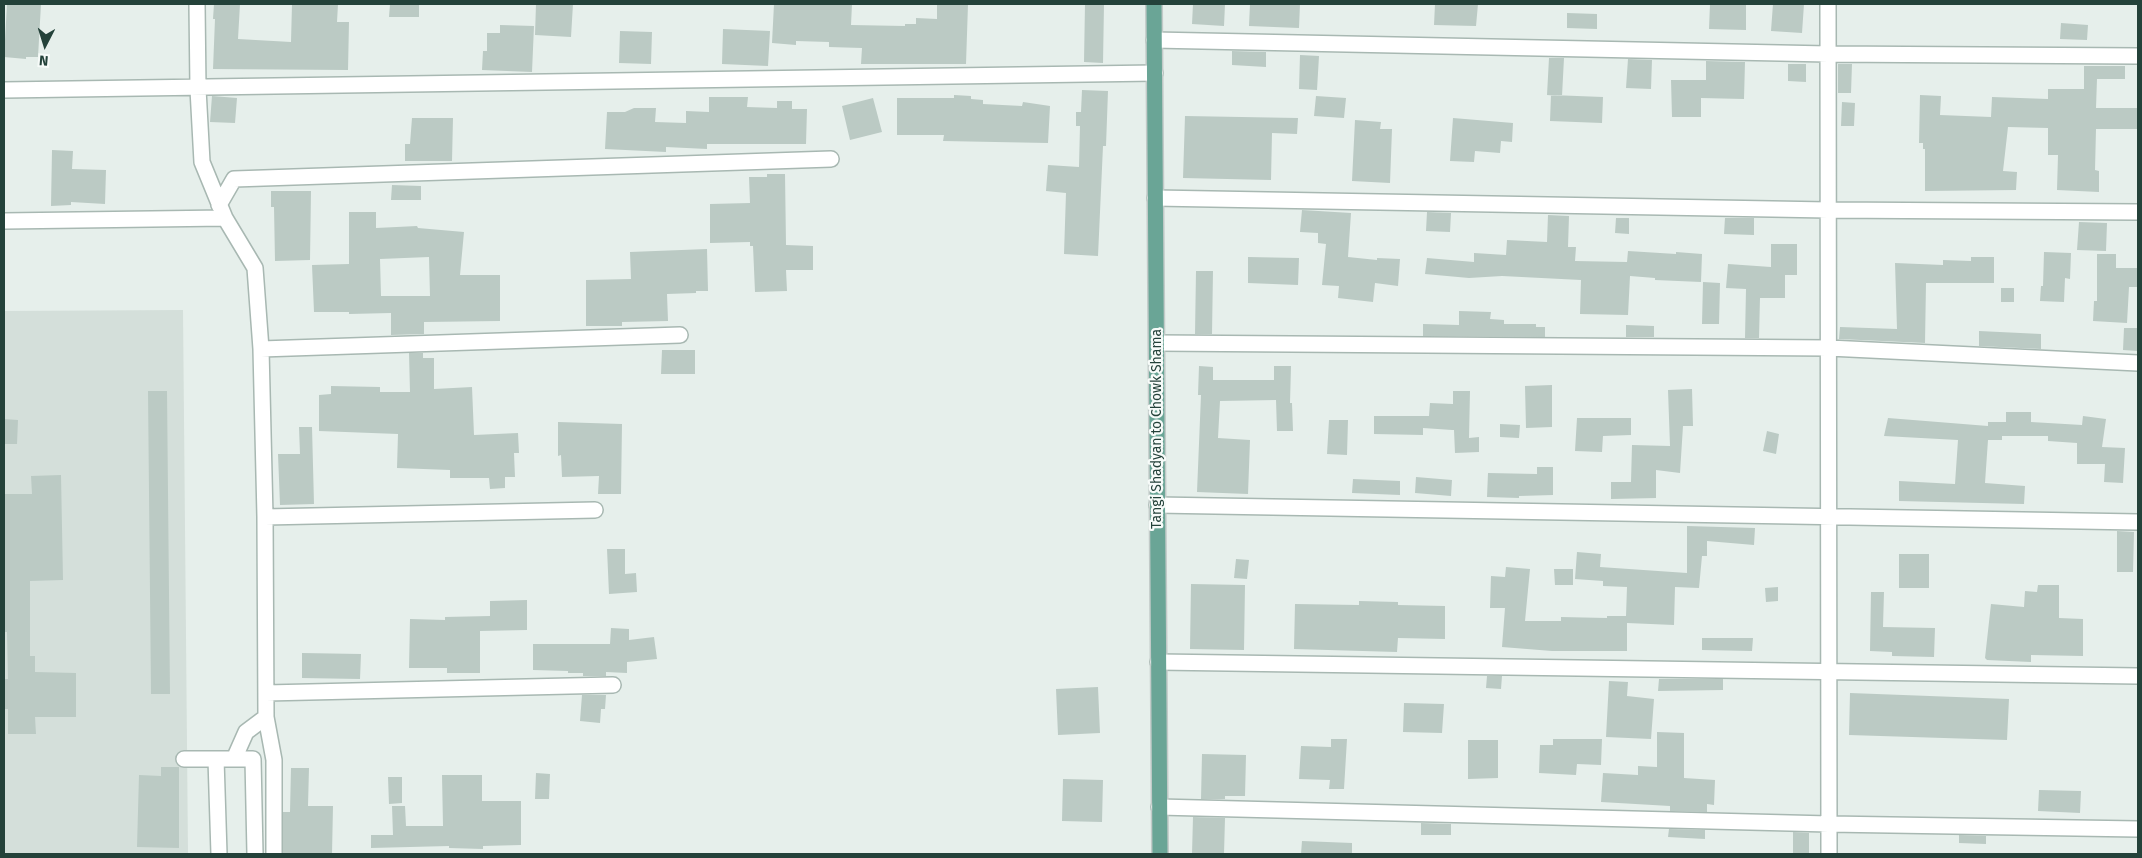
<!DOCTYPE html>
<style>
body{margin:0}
#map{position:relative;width:2142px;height:858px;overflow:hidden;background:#e6efeb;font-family:"Fira Sans",sans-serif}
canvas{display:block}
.frame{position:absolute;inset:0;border:5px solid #24423a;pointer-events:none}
.north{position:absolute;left:20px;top:20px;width:50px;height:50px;-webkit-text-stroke:4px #f7fbf9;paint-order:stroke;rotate:185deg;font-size:14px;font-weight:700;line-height:20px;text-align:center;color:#24423a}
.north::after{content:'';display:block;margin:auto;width:18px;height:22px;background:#24423a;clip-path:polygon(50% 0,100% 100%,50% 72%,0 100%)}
</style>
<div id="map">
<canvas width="2142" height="858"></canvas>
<div class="frame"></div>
<div class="north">N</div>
</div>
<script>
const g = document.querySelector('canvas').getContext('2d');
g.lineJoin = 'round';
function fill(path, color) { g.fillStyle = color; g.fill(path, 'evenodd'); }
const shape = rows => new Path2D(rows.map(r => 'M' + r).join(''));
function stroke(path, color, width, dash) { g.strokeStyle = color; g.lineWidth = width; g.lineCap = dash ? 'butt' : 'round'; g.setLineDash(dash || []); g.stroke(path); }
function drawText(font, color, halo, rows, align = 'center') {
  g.font = font + ' "Fira Sans",sans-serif'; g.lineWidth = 4.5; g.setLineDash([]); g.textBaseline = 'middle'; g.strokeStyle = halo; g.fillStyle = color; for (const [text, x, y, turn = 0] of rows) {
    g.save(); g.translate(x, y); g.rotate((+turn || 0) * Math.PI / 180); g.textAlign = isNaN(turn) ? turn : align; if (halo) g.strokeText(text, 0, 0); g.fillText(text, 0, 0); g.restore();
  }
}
fill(shape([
 [183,310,188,854,4,854,4,311]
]), '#d4dfda');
fill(shape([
 [7,4,41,4,38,57,26,57,26,59,4,57],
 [214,4,240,4,238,39,291,42,292,4,338,4,337,22,349,22,348,70,213,69,215,19,213,19],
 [390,4,419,4,419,17,389,17],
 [536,4,573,4,571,37,535,35],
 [774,4,852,4,851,25,905,26,905,24,916,24,916,18,937,19,937,4,968,4,966,64,861,64,862,48,829,47,829,42,796,41,796,45,772,43],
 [1085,4,1104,4,1103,63,1084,62],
 [1193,4,1225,4,1224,26,1192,24],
 [1250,4,1300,4,1299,28,1249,26],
 [1435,4,1478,4,1476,26,1434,25],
 [1710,4,1746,4,1746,30,1709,29],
 [1773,4,1804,4,1802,33,1771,31],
 [1567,13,1597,14,1597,29,1567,28],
 [2061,23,2088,25,2087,40,2060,39],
 [500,25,534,26,532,72,482,70,483,51,487,51,487,33,500,33],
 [723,29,770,31,768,66,722,64],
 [620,31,652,32,651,64,619,63],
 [1232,51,1266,52,1266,67,1232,65],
 [1300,55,1319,56,1317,90,1299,89],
 [1549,58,1564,58,1562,96,1547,95],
 [1628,59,1652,60,1651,89,1626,88],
 [1706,61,1745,62,1744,99,1701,98,1701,117,1672,117,1671,80,1706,80],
 [1788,64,1806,64,1806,82,1788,81],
 [1838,64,1852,64,1851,93,1838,93],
 [2084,66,2125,66,2125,79,2097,79,2096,108,2138,108,2138,129,2096,129,2095,170,2099,171,2099,192,2057,190,2058,155,2048,155,2048,128,2008,127,2003,171,2017,172,2016,190,1925,191,1925,149,1923,149,1923,143,1919,143,1920,95,1941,96,1940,115,1991,117,1992,97,2048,99,2048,89,2084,89],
 [1082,90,1108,91,1106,146,1103,146,1098,256,1064,254,1066,193,1046,191,1048,165,1079,167,1080,126,1076,126,1076,112,1081,112],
 [954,95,971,96,971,99,983,100,983,104,1022,106,1023,102,1050,106,1048,143,943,141,944,135,897,135,897,98,954,98],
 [1551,95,1603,97,1602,123,1550,121],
 [212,96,237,98,235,123,210,122],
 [1316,96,1346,98,1344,118,1314,116],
 [709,97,748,97,747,107,777,108,777,101,792,101,792,109,807,109,806,144,707,144,707,149,666,147,666,152,605,149,607,112,625,112,634,108,656,108,655,122,686,123,686,111,709,112],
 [873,98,882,132,850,140,842,106],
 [1842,102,1855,103,1854,126,1841,126],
 [1185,116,1298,118,1297,134,1272,133,1271,180,1183,178],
 [412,118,453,118,452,161,405,161,405,144,410,144],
 [1453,118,1513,123,1512,142,1501,141,1500,153,1475,151,1474,162,1450,161],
 [1355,120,1381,122,1380,129,1392,129,1390,183,1352,181],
 [52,150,73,151,72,169,106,170,105,204,71,202,71,205,51,206],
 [767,174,785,174,786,245,813,246,813,270,786,270,787,291,755,292,753,246,750,246,750,242,710,243,710,204,750,203,749,177,767,177],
 [392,185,421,186,421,200,391,200],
 [271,191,311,191,310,260,275,261,274,207,271,207],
 [1302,210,1351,213,1348,257,1377,260,1377,258,1400,259,1398,286,1375,283,1373,302,1338,298,1339,286,1322,285,1326,244,1318,243,1318,233,1300,232],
 [349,212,376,212,376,228,417,226,418,228,464,232,460,275,500,275,500,321,424,322,424,334,391,335,391,313,349,314,349,312,314,312,312,265,349,264],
 [429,257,430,296,381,296,380,259],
 [1427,212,1451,213,1450,232,1426,231],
 [1548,215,1569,216,1568,247,1576,247,1575,261,1627,262,1628,251,1676,254,1676,252,1702,254,1701,282,1655,280,1655,278,1630,276,1628,315,1580,314,1581,280,1502,276,1469,278,1425,274,1427,258,1474,262,1474,253,1506,255,1507,240,1547,242],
 [1616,218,1629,218,1629,234,1615,233],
 [1725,218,1754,218,1754,235,1724,234],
 [2079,222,2107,223,2106,251,2077,250],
 [1771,244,1797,244,1797,275,1785,275,1785,298,1760,298,1759,338,1745,338,1746,289,1726,288,1728,264,1771,267],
 [707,249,708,291,696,291,696,293,667,294,668,321,622,322,622,326,586,326,586,280,631,279,630,252],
 [2044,252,2071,253,2070,279,2065,278,2064,302,2040,301,2041,286,2043,286],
 [2097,254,2116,254,2116,268,2138,268,2138,287,2129,287,2127,323,2093,321,2094,301,2097,301],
 [1248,257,1299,258,1298,285,1248,283],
 [1971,257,1994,257,1994,283,1926,283,1925,343,1839,339,1840,327,1897,329,1895,263,1943,265,1943,260,1971,261],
 [1196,271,1213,271,1212,334,1195,334],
 [1703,282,1720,283,1719,324,1702,324],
 [2001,288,2014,288,2014,302,2001,302],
 [1459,311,1491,312,1490,319,1504,320,1504,324,1536,324,1536,327,1545,327,1545,337,1423,336,1423,324,1459,325],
 [1626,325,1654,326,1654,337,1626,337],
 [2124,328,2138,328,2138,351,2123,350],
 [1979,331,2041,334,2041,349,1979,346],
 [662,350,695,350,695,374,661,374],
 [409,353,423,353,423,358,434,358,434,389,472,387,474,435,518,433,519,453,514,453,515,477,505,477,505,488,490,489,489,478,450,478,450,470,397,468,398,434,319,431,319,395,331,394,331,386,380,387,380,392,410,392],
 [1199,366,1213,367,1213,380,1274,380,1274,366,1291,366,1290,403,1292,403,1293,431,1277,431,1276,400,1220,401,1218,438,1250,440,1248,494,1197,492,1201,395,1198,395],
 [1552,385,1552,427,1526,428,1525,386],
 [1692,389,1693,426,1683,426,1680,473,1656,470,1656,498,1611,499,1611,482,1631,482,1632,445,1670,446,1668,390],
 [148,391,167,391,170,694,151,694],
 [1453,391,1470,391,1469,438,1479,437,1479,452,1455,453,1454,430,1452,430,1423,428,1423,435,1374,434,1374,416,1429,416,1430,403,1453,404],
 [2006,412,2031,412,2031,422,2082,425,2083,416,2106,419,2102,447,2125,448,2123,483,2104,482,2105,464,2077,464,2077,443,2048,441,2048,436,2002,436,2002,440,1988,440,1985,483,2025,486,2024,504,1899,501,1899,481,1955,484,1958,440,1884,436,1888,418,1988,426,1988,422,2006,422],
 [1577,418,1631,418,1631,435,1603,436,1602,452,1575,451],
 [4,419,18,420,17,444,4,444],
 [1329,420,1348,420,1347,455,1327,454],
 [558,422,622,424,621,494,598,494,599,476,562,477,561,455,558,456],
 [1500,424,1520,425,1519,438,1500,437],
 [299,427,312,427,314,504,280,505,278,454,300,454],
 [1767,431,1779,434,1776,454,1763,451],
 [1537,467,1553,467,1553,495,1519,496,1519,498,1487,497,1488,473,1537,474],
 [61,475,63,580,30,581,30,656,35,656,35,672,76,673,76,717,35,717,36,734,8,734,8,709,4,709,4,679,8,679,7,632,4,632,4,494,32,494,31,476],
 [1416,477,1452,480,1451,496,1415,493],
 [1353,479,1400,481,1400,495,1352,493],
 [1687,526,1755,528,1754,545,1707,541,1707,556,1702,556,1699,588,1675,587,1674,625,1627,623,1627,651,1552,651,1502,647,1505,608,1490,608,1491,576,1505,577,1506,567,1530,569,1525,621,1561,621,1561,617,1607,618,1607,616,1626,616,1627,587,1603,586,1603,581,1575,579,1577,552,1601,554,1600,567,1687,573],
 [2117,531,2134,532,2133,572,2117,572],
 [607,549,625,549,625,574,636,573,637,592,609,594],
 [1899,554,1929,554,1929,588,1899,588],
 [1236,559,1249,560,1247,579,1234,578],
 [1554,569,1573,569,1573,585,1555,585],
 [1191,584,1245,585,1244,650,1190,649],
 [2038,585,2059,585,2059,618,2083,619,2083,656,2031,655,2031,662,1987,660,1985,658,1991,604,2024,607,2025,591,2037,592],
 [1778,587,1778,601,1766,602,1765,588],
 [1871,592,1884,592,1883,627,1935,628,1934,657,1892,656,1892,652,1870,651],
 [527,600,527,630,480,631,480,673,447,673,447,668,409,668,410,619,445,620,445,617,490,616,490,601],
 [1359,601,1398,602,1398,605,1445,606,1445,639,1398,638,1397,652,1294,649,1295,604,1359,605],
 [611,628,629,629,629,640,654,637,657,659,627,662,627,673,606,672,606,676,583,676,583,673,568,673,568,671,533,670,533,644,610,644],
 [1702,638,1753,638,1752,651,1702,650],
 [302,653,361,654,360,679,302,678],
 [1487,676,1502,676,1501,689,1486,688],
 [1659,679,1723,679,1723,690,1658,691],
 [1609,681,1628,682,1627,696,1654,699,1651,739,1606,737],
 [1098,687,1100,733,1058,735,1056,689],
 [1850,693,2009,699,2007,740,1849,735],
 [582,695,606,695,605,709,601,709,600,723,580,721],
 [1404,703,1444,704,1442,733,1403,732],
 [1657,732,1684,733,1684,778,1715,780,1714,805,1707,804,1707,812,1670,811,1670,806,1601,802,1603,773,1638,775,1638,766,1657,767],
 [1331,739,1347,739,1344,789,1329,789,1330,780,1299,779,1301,746,1331,747],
 [1553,739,1602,739,1601,765,1577,764,1576,775,1539,773,1540,745,1553,745],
 [1468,740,1498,740,1498,778,1468,779],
 [1202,754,1246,755,1245,796,1225,796,1225,799,1201,799],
 [161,767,179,767,179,848,137,847,139,775,161,776],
 [291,768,309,768,308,806,333,806,332,854,283,854,283,812,290,812],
 [536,773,550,774,549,799,535,799],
 [442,775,482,775,482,801,521,801,521,845,483,846,483,849,449,848,449,846,371,848,371,835,393,835,392,806,405,806,406,826,443,826],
 [388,777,402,777,402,803,389,804],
 [1063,779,1103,780,1102,822,1062,821],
 [2039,790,2081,791,2080,813,2038,811],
 [1193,817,1225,818,1224,854,1192,854],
 [1421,823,1451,824,1451,835,1421,835],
 [1669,829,1705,830,1705,839,1668,837],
 [1793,832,1809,833,1809,854,1793,854],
 [1959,835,1986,836,1986,844,1959,843],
 [1302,841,1352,843,1352,854,1301,854]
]), '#bbcac4');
const minor = shape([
 [197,4,198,89,202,162,225,218,255,268,261,349,265,517,266,717,274,760,274,854],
 [1828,4,1829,854],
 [1154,40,1828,54,2138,56],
 [4,90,1155,73],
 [1155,198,1828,210,2138,212],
 [219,205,234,179,831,159],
 [4,221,225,218],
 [1157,343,1829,348,2138,363],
 [261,349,680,335],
 [1157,505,2138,522],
 [265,517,595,510],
 [1158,662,2138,676],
 [266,693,613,685],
 [184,759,253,759,255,854],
 [216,759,219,854],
 [234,759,246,732,266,717],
 [1159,807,1829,824,2138,829]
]);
const major = shape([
 [1154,4,1160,854]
]);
stroke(minor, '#a8b8b2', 18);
stroke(major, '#c2cac8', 18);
stroke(minor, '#fff', 15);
stroke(major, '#6aa596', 15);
drawText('14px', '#24423a', '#f7fbf9', [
 ["Tangi Shadyan to Chowk Shama",1157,429,-90]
]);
</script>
